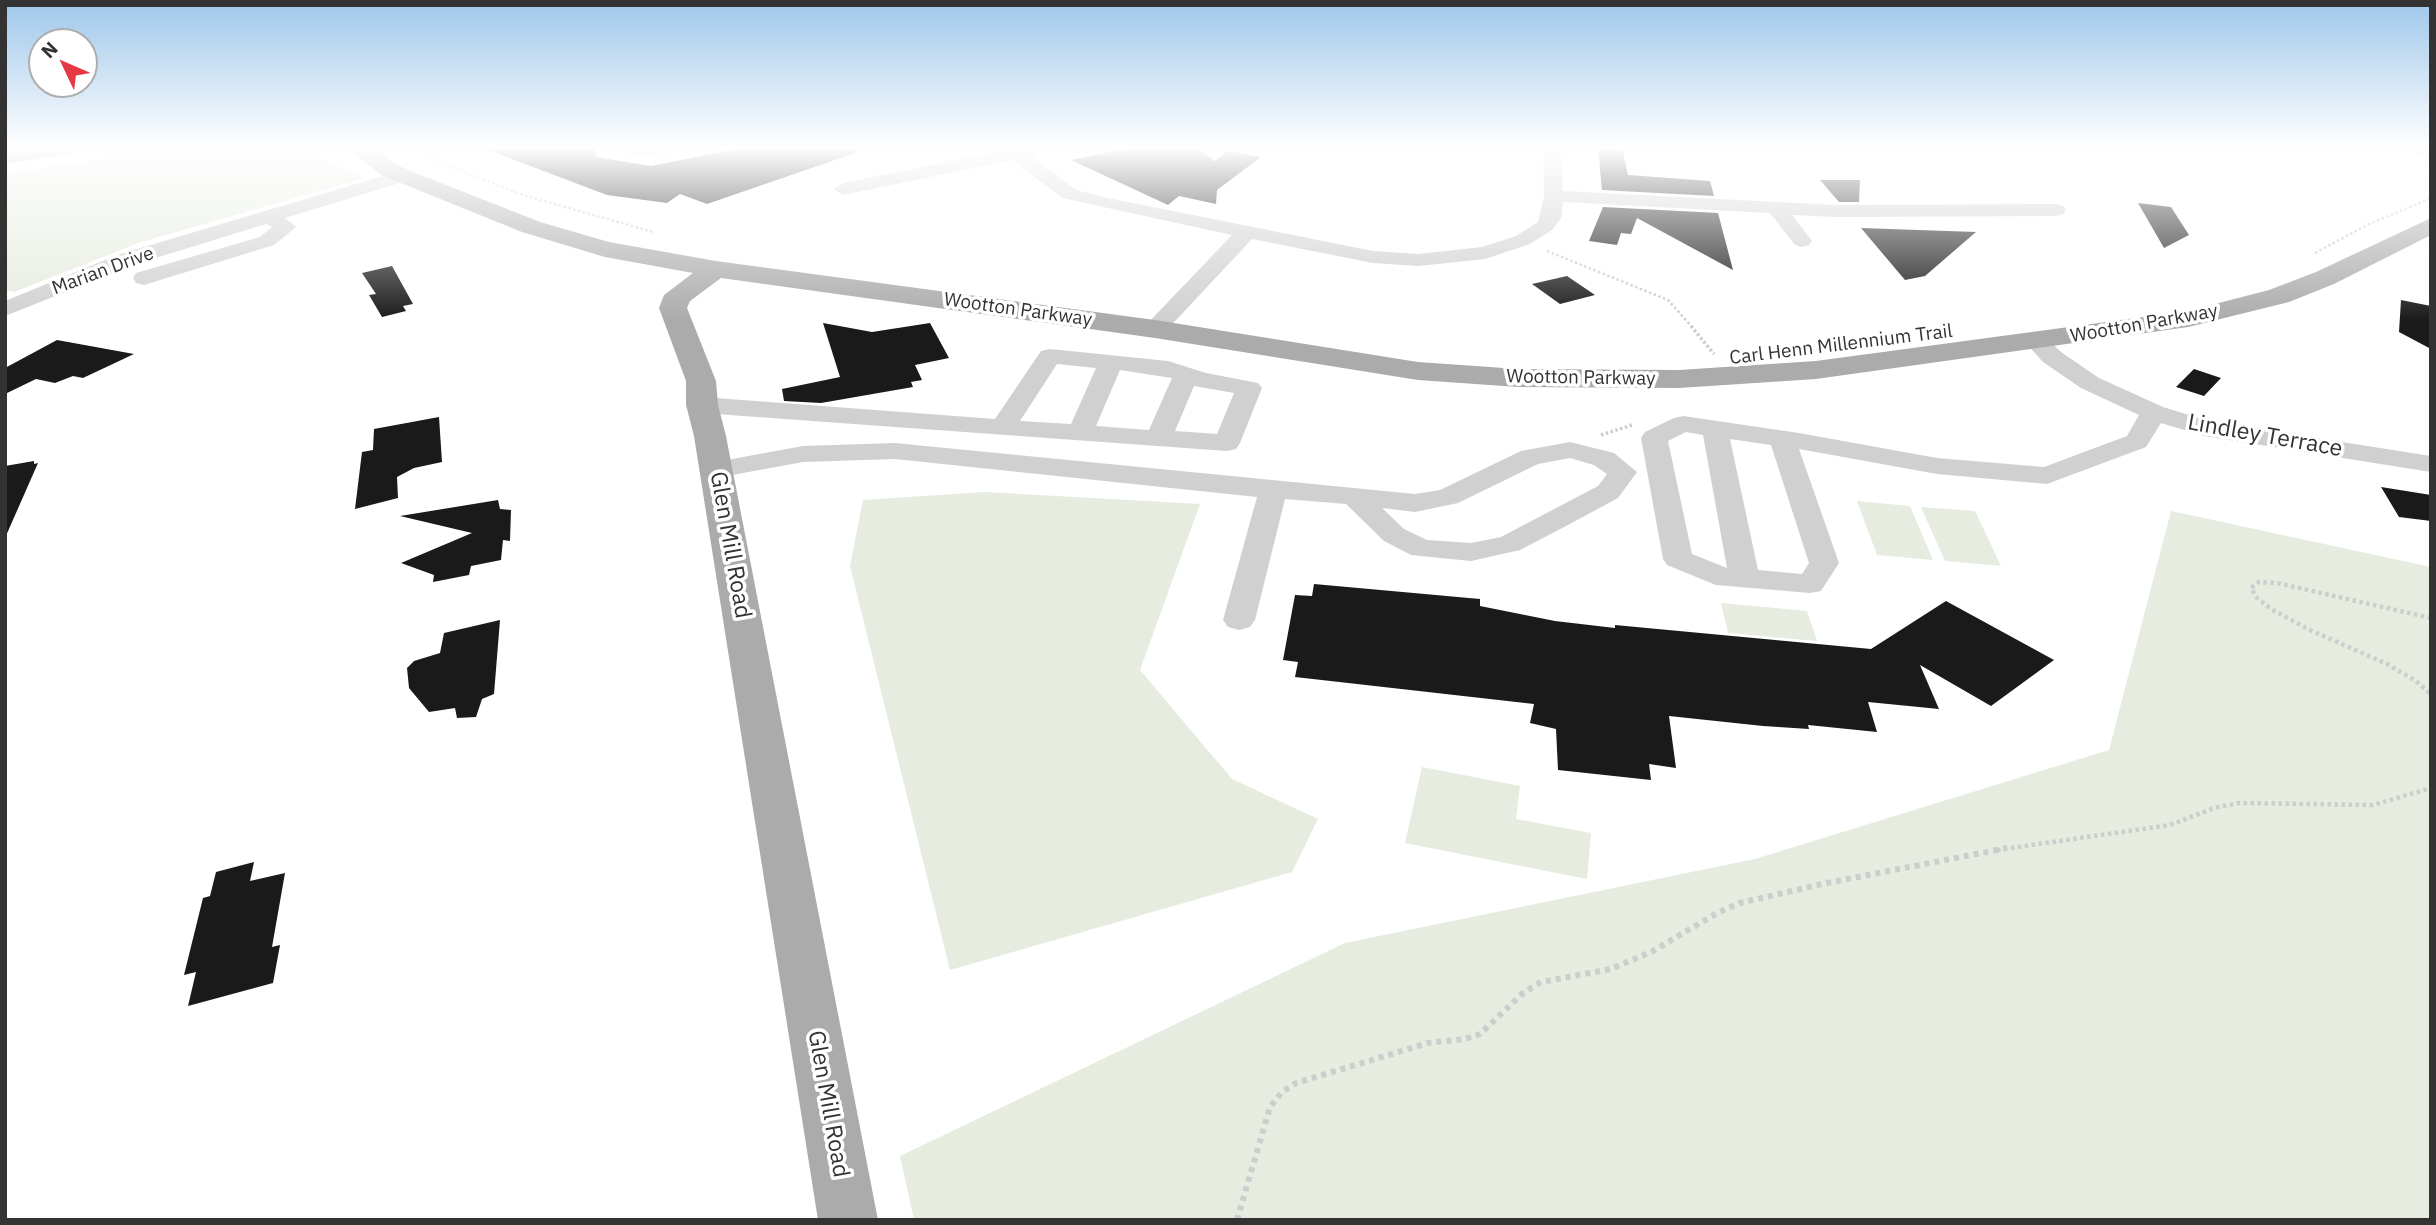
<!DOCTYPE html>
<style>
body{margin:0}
#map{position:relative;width:2436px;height:1225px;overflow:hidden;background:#fff;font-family:"IBM Plex Sans",sans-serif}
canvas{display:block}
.frame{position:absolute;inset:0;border:7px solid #333;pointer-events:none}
.north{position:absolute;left:28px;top:28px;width:70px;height:70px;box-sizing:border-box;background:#fff;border:2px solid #adadad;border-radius:50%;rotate:314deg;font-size:19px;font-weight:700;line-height:28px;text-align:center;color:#333}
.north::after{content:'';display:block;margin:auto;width:24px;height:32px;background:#e63946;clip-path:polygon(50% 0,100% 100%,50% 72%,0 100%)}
</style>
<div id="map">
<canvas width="2436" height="1225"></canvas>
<div class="frame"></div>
<div class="north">N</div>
</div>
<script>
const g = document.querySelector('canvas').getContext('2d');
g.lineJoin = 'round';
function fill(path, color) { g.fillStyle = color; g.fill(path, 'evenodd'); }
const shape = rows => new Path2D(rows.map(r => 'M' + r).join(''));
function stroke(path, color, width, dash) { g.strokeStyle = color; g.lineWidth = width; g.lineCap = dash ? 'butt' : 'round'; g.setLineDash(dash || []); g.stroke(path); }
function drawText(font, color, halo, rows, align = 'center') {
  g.font = font + ' "IBM Plex Sans",sans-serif'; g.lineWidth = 7; g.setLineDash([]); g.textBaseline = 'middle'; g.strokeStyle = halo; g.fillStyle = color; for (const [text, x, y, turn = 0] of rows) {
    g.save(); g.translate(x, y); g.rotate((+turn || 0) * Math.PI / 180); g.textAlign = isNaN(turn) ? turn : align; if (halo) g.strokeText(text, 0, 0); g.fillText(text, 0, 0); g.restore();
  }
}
fill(shape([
 [169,148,299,148,365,178,141,242,14,292,5,290,5,174],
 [984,492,1200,504,1140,670,1232,779,1318,819,1292,872,950,970,850,566,863,500],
 [1857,501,1910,506,1933,560,1877,555],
 [1921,507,1975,511,2001,566,1945,561],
 [2171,511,2431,567,2431,1220,914,1220,900,1156,1345,943,1755,859,2109,750],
 [1721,603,1807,611,1817,641,1728,633],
 [1422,767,1520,786,1516,819,1591,833,1587,879,1405,843]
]), '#e6ecdf');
fill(shape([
 [489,148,595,148,596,157,651,166,740,148,857,148,858,152,707,204,680,194,667,203,607,195,488,150],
 [1129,148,1196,148,1215,161,1228,151,1261,157,1217,190,1216,204,1179,196,1168,205,1071,160],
 [1598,148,1622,148,1628,175,1710,181,1714,196,1602,190],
 [1820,180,1860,180,1859,202,1839,202],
 [2138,203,2171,207,2189,235,2164,248],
 [1603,207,1718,213,1733,270,1637,218,1631,234,1621,233,1617,245,1589,241],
 [1861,228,1976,232,1925,276,1905,280],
 [392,266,413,304,403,306,406,311,382,317,369,295,376,294,362,273],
 [1567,276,1595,295,1560,304,1532,284],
 [2401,300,2431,306,2431,349,2399,332],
 [823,323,872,332,930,323,949,358,915,365,922,380,911,382,913,387,821,403,784,401,782,389,840,377],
 [57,340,134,354,83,378,73,376,55,383,36,379,5,394,5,368],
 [2194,369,2221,378,2204,396,2176,387],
 [439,417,442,462,414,468,397,477,398,498,355,509,362,452,373,450,374,429],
 [34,461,34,464,38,463,5,538,5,466],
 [2381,487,2431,495,2431,521,2399,517],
 [498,500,500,509,511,510,510,541,503,540,501,560,471,566,469,575,433,582,434,575,401,563,472,533,400,516],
 [1314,584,1480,599,1480,606,1555,621,1615,628,1615,625,1871,649,1946,601,2054,660,1991,706,1920,665,1939,709,1868,702,1877,732,1808,725,1809,729,1763,726,1669,716,1676,768,1649,764,1651,780,1558,770,1556,729,1530,723,1534,704,1295,677,1298,662,1283,660,1295,595,1312,596],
 [500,620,494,694,482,699,476,717,457,718,455,708,429,712,409,688,407,668,414,661,440,653,444,633],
 [254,862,250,881,285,873,272,947,280,945,273,983,188,1006,196,972,184,975,203,898,210,896,216,872]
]), '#1a1a1a');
stroke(shape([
 [415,148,453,168,523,195,653,232],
 [1547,251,1668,300,1693,328],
 [2315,253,2369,224,2431,198]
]), '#cdcdcd', 2.5, [2.5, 2.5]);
stroke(shape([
 [1691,326,1714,354],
 [1601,435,1632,425]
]), '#cdcdcd', 3.5, [2.5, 2.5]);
stroke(shape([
 [2431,618,2277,583,2259,582,2251,588,2256,597,2271,609,2308,629,2387,664,2416,681,2431,694],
 [1997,850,2170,825,2214,808,2239,803,2373,805,2431,788]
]), '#cdcdcd', 4.5, [3.5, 3.5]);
stroke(shape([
 [1237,1220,1270,1107,1282,1092,1296,1083,1428,1043,1465,1039,1480,1034,1523,993,1541,982,1611,969,1653,951,1719,912,1740,903,1822,884,2007,848]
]), '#cdcdcd', 6, [5, 5]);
fill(shape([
 [612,148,682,148,673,153,647,156,621,153,612,148],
 [999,148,1037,148,1039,151,1036,155,1031,156,1076,190,1108,198,1373,251,1418,254,1482,247,1516,236,1538,222,1544,196,1543,148,1561,148,1563,191,1836,205,2056,204,2063,206,2066,210,2063,214,2056,216,1836,217,1792,215,1812,241,1809,245,1802,247,1795,245,1770,213,1563,202,1561,218,1552,230,1530,244,1485,259,1418,266,1373,263,1252,239,1163,334,1155,336,1147,334,1143,329,1147,324,1232,235,1062,198,1012,160,843,195,833,189,843,183,1001,151,999,148],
 [2406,148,2431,148,2431,160,2409,152,2406,148],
 [403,170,413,176,410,180,285,218,296,227,274,245,144,285,136,283,133,278,136,273,260,237,272,227,266,224,133,265,5,316,5,301,117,255,403,170],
 [2036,334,2044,336,2061,352,2099,378,2163,407,2208,421,2431,456,2431,472,2204,436,2161,423,2146,447,2047,484,1937,474,1799,449,1839,563,1821,591,1810,593,1716,585,1667,565,1663,559,1641,438,1645,432,1674,418,1683,416,1799,433,1937,458,2044,467,2127,436,2139,415,2081,388,2043,362,2024,341,2028,336,2036,334],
 [1686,432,1703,435,1727,568,1692,554,1668,441,1686,432],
 [1730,439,1771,445,1809,563,1802,574,1758,570,1730,439],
 [1050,349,1168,361,1206,373,1258,383,1262,388,1240,443,1236,449,1227,451,702,413,693,410,689,405,693,400,702,397,995,419,1041,351,1050,349],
 [1057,364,1096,368,1071,424,1020,421,1057,364],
 [1120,370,1172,378,1149,430,1096,426,1120,370],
 [1194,386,1234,393,1217,434,1175,431,1194,386],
 [1570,442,1614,453,1637,472,1618,498,1568,525,1520,550,1471,561,1411,555,1384,541,1346,504,1285,499,1255,620,1250,627,1239,630,1228,627,1223,620,1257,497,895,459,803,462,716,478,706,476,702,470,706,464,716,462,803,446,895,443,1415,494,1440,490,1521,451,1570,442],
 [1570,458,1594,465,1607,474,1598,486,1501,537,1471,543,1427,540,1404,529,1382,508,1415,512,1458,503,1538,464,1570,458]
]), '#d0d0d0');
fill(shape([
 [18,148,74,148,71,153,63,155,5,164,5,150,18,148],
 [348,148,374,148,397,165,411,171,540,222,609,242,716,261,1155,320,1418,362,1518,369,1679,370,1816,361,2188,311,2269,290,2316,272,2431,218,2431,235,2334,284,2289,302,2188,327,1816,379,1679,388,1518,387,1418,380,1155,338,721,278,690,301,687,308,716,381,718,405,726,436,878,1220,818,1220,694,436,686,405,686,381,659,308,664,295,693,273,605,257,522,232,381,175,348,148]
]), '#ababab');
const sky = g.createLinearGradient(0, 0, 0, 320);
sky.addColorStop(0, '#9ec6ea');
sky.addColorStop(0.46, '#fff');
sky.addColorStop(1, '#ffffff00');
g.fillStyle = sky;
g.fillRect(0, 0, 2436, 320);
drawText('19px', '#333', '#fff', [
 ["Marian Drive",103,271,-20],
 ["Wootton Parkway",1018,310,8],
 ["Wootton Parkway",2144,324,-10],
 ["Carl Henn Millennium Trail",1841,345,-7],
 ["Wootton Parkway",1581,378,1]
]);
drawText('23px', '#333', '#fff', [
 ["Lindley Terrace",2265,436,10],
 ["Glen Mill Road",730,545,80],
 ["Glen Mill Road",828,1104,80]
]);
</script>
